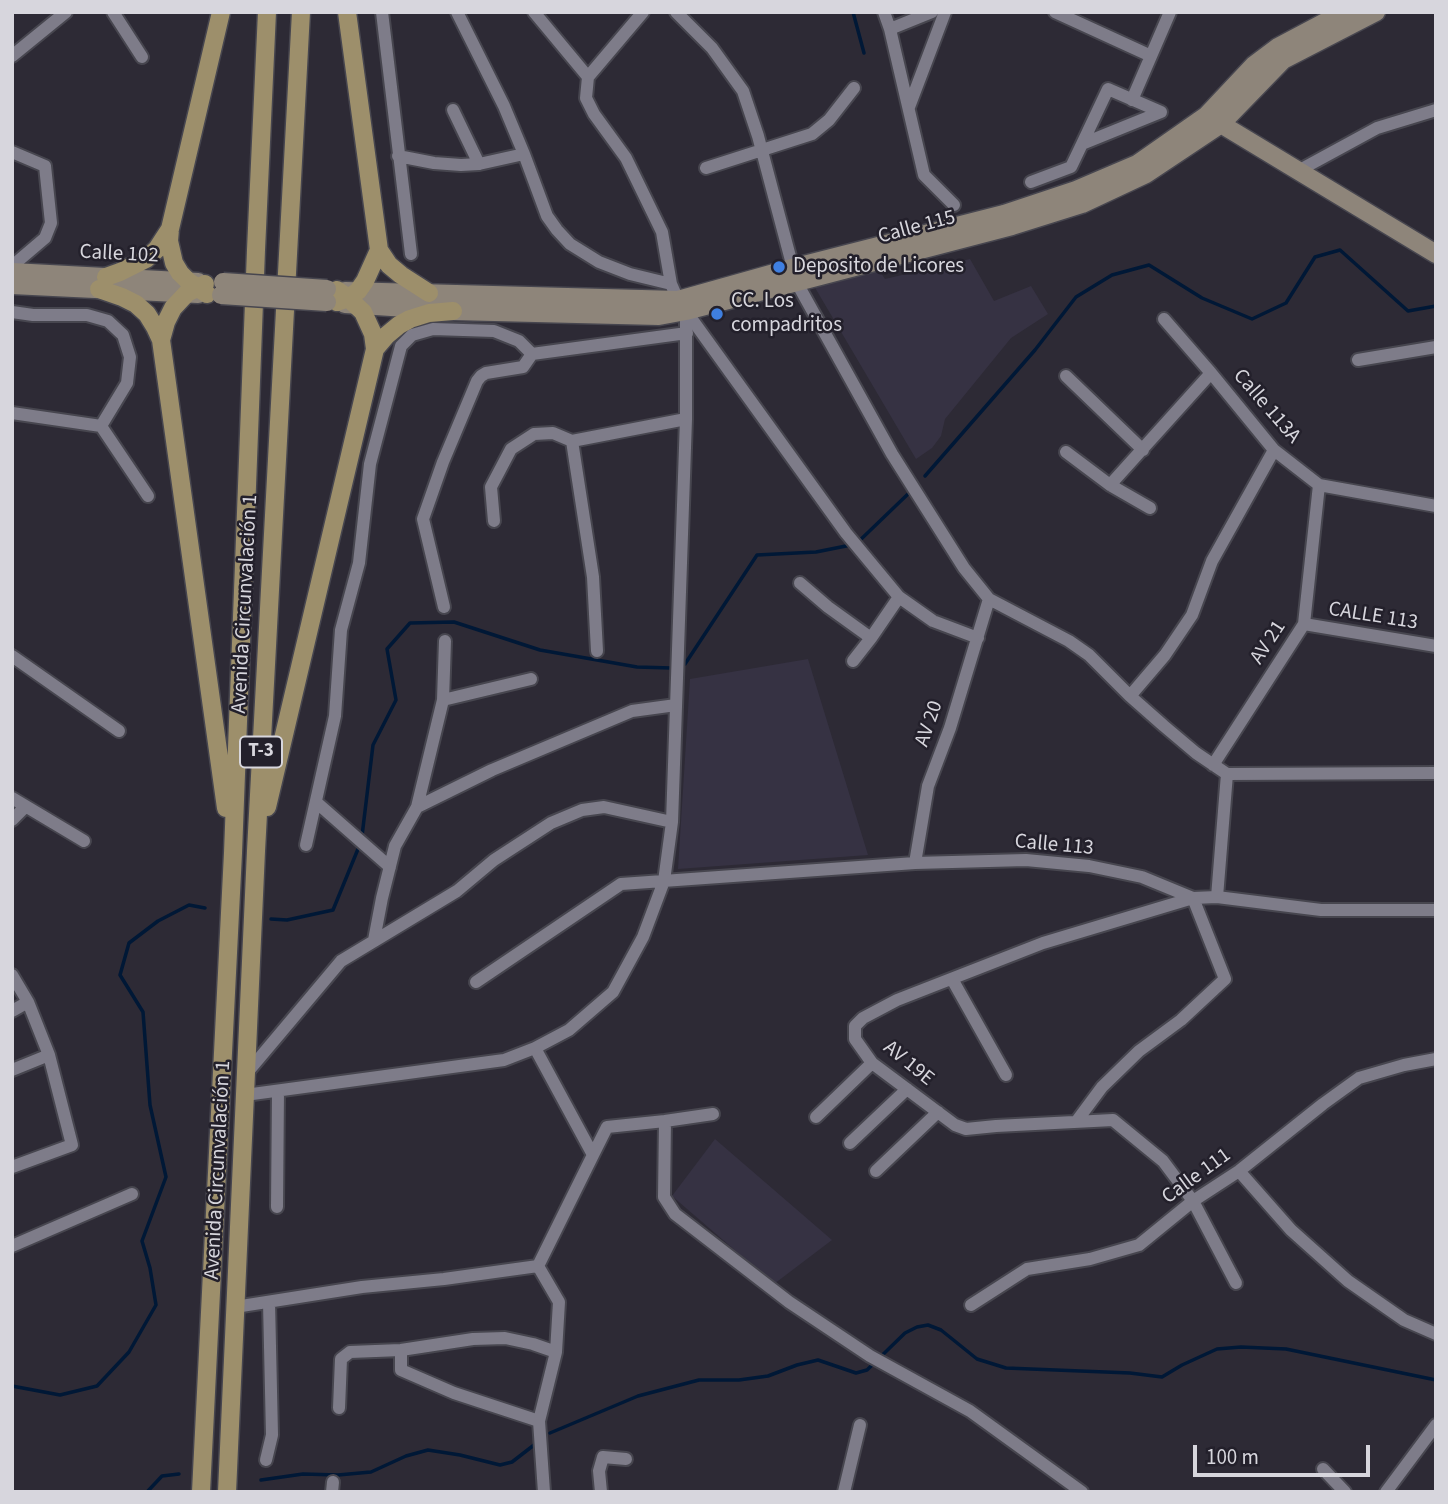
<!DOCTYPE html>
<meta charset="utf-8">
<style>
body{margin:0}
#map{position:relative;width:1448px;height:1504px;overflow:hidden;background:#2d2a35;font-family:"Source Sans 3",sans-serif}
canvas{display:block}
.frame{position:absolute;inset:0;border:14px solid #d7d6dd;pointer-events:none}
.scale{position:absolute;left:1193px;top:1445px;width:177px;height:32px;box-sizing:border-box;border:4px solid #d7d6dd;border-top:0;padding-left:9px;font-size:21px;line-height:24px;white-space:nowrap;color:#d7d6dd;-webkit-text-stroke:5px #23202b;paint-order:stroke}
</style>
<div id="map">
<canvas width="1448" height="1504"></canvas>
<div class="frame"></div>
<div class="scale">100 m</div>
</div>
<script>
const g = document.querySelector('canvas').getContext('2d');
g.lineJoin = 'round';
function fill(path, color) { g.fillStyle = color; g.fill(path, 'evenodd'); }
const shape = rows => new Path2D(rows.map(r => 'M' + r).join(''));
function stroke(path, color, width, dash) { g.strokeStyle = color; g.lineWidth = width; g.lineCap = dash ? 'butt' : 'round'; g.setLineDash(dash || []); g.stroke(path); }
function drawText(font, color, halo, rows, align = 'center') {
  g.font = font + ' "Source Sans 3",sans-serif'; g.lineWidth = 5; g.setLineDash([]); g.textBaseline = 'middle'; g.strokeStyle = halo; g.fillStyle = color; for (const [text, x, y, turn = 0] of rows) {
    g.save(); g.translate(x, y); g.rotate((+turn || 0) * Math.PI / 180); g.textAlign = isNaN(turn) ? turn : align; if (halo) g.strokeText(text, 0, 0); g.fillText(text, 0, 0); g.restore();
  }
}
fill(shape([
 [970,259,994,301,1031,286,1048,314,1011,338,945,419,941,436,932,448,916,459,814,286,879,270,885,279],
 [808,659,868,855,678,869,690,679],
 [715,1139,832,1240,774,1284,672,1196]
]), '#363243');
stroke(shape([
 [853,12,864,53],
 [925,476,1035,350,1076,297,1112,275,1149,265,1202,298,1252,319,1286,303,1315,257,1340,250,1408,311,1436,306],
 [685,664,757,555,816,552,856,544,908,494],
 [362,836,373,745,396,700,387,649,410,623,454,622,540,650,637,667,671,668],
 [271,919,287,920,333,910,358,849],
 [12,1386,60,1395,97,1386,129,1352,156,1305,150,1268,142,1241,166,1177,150,1105,143,1012,120,975,129,943,158,921,189,905,205,908],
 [550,1433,638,1396,699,1380,739,1380,768,1376,797,1365,818,1360,856,1373,867,1370,905,1333,917,1327,928,1325,941,1330,977,1359,1006,1368,1130,1373,1162,1377,1182,1365,1217,1349,1241,1347,1286,1349,1436,1380],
 [261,1480,303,1474,338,1475,371,1472,406,1456,428,1450,460,1455,500,1465,512,1462,534,1445],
 [147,1492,162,1476,179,1474]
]), '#001836', 3.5);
const street = shape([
 [113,12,142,57],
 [382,12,411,254],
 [457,12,504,106,524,154,547,216,557,230,570,244,599,262,630,274,671,284],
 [534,12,588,77],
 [643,12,588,77,586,98,594,114,626,158,662,232,671,284,678,300,846,533,899,597,933,621,978,638],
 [676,12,712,48,743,91,758,136,797,283,892,454,964,568,989,599,1069,641,1089,655,1130,696,1164,726,1196,753,1227,774,1436,773],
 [884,12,890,29,924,175,954,205],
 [1055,12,1151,56],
 [890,29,932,12],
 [12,56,66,12],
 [1132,100,1170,12],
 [909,107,945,12],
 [453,110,479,164],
 [12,152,45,166,51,223,45,238,18,261,12,270],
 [398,156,434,163,461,165,479,164,524,154],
 [706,168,812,134,829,120,854,88],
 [1298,171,1377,128,1436,110],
 [1031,182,1071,167,1082,144,1108,89,1161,112,1082,144],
 [12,312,33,315,87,315,108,321,123,335,130,357,127,383,101,426],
 [1164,319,1211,373],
 [1358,360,1436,347],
 [1066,376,1143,450],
 [12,413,101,426,148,496],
 [1066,452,1110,485,1150,508],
 [1110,485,1211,373,1274,450,1319,485,1436,506],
 [494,521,491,487,511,449,534,434,553,433,572,441],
 [800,583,828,607,871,638],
 [444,607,423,519,443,462,477,381,481,376,486,373,523,367,532,354,687,333],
 [1304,624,1436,646],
 [597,651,593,577,572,441,686,419],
 [12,656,119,731],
 [853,661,871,638,899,597],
 [1130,696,1165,655,1192,615,1212,561,1274,450],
 [443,700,531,679],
 [1213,765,1304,624,1319,485],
 [12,798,84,841],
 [316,802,390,867],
 [417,807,443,700,445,641],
 [12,820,25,807],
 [306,845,335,716,341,630,359,563,370,464,401,346,412,335,433,329,494,331,519,341,532,354],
 [915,863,928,786,950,728,989,599],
 [1217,897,1227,774],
 [374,940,382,898,395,846,417,807,492,770,632,711,676,705],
 [12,975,28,1002,49,1055,72,1145,12,1167],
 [952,979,1006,1075],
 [476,982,621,884,915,863,1026,860,1089,866,1142,877,1193,898,1217,897,1321,910,1436,910],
 [12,1011,28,1002],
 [535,1048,593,1155,538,1266,559,1302,556,1352,539,1421,544,1492],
 [12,1070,49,1055],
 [246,1074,341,961,457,891,494,860,551,823,582,810,604,807,672,822],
 [245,1095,504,1060,535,1048,569,1030,613,992,643,937,664,881,672,822,686,419,686,311],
 [816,1117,872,1063],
 [665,1121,713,1114],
 [1076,1122,1102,1087,1139,1051,1181,1020,1225,979,1193,898,1043,943,897,1000,863,1018,855,1026,855,1039,872,1063,955,1125,966,1129,996,1126,1113,1120,1163,1161,1193,1201,1236,1283],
 [850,1143,907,1089],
 [593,1155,607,1127,665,1121,664,1197,675,1214,789,1302,870,1356,970,1411,1082,1492],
 [876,1171,938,1112],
 [1239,1171,1291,1230,1348,1281,1404,1320,1436,1334],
 [277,1207,278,1091],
 [12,1246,132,1194],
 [971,1305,1027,1269,1090,1259,1139,1245,1193,1201,1239,1171,1323,1104,1359,1078,1404,1065,1436,1059],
 [235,1307,362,1287,444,1279,538,1266],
 [401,1350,401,1370,454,1393,539,1421],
 [339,1408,341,1359,350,1352,401,1350,473,1339,505,1338,533,1344,556,1352],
 [266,1460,272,1435,269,1302],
 [1323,1469,1345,1492],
 [332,1492,333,1482],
 [601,1492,599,1471,603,1457,626,1459],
 [844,1492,860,1425],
 [1386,1492,1436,1425]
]);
const secondary = shape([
 [1211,118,1436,254],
 [12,272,198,282],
 [12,285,198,294],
 [345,291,678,300,792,268,1004,214,1076,190,1137,164,1207,115,1254,65,1278,47,1344,12],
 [345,304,453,311,659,316,686,311,1012,226,1082,204,1146,174,1221,124,1283,60,1376,12]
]);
const primary = shape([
 [347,12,379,250,389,265,401,275,429,293],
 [106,277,120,272,146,259,157,249,170,229],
 [99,289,122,297,136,304,147,314,155,327,161,340,226,808],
 [207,294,189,282,180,273,174,263,169,241,170,229,221,12],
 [337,302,348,298,358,291,365,281,379,250],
 [161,340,166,322,173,308,187,293,205,284],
 [375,349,387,335,399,325,410,319,429,313,453,311],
 [267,807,375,349,373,334,363,312,348,298,337,290],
 [201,1492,233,853,256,250,267,12],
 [227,1492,256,851,301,12]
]);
stroke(street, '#47464f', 16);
stroke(secondary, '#47464f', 21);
stroke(primary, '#47464f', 21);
stroke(street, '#7e7c89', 12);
stroke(secondary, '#8e857a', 18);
stroke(primary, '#9d8f6b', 18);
const secondaryBridge = shape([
 [223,282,327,289],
 [221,295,327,302]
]);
stroke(secondaryBridge, '#47464f', 21, []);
stroke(secondaryBridge, '#8e857a', 18);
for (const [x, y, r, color] of [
 [779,267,7,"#3f7fe0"],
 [717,314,7,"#3f7fe0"]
]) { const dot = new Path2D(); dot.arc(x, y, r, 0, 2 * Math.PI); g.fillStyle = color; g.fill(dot); stroke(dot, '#23202b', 2.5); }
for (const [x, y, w] of [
 [261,752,42]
]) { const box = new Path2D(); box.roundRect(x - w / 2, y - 15.5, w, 31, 5); g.fillStyle = '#23202b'; g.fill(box); stroke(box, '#d7d6dd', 2); }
drawText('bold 19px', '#d7d6dd', null, [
 ["T-3",261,752]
]);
drawText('21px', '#d7d6dd', '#23202b', [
 ["Calle 115",917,228,-15],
 ["Calle 102",119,255,3],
 ["Calle 113A",1266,407,49],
 ["Avenida Circunvalación 1",246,604,-87],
 ["CALLE 113",1373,617,9],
 ["AV 21",1269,643,-57],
 ["AV 20",930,724,-71],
 ["Calle 113",1054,846,5],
 ["AV 19E",908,1064,39],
 ["Avenida Circunvalación 1",219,1170,-87],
 ["Calle 111",1197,1177,-36]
]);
drawText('21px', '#d7d6dd', '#23202b', [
 ["Deposito de Licores",793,267],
 ["CC. Los",731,302],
 ["compadritos",731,326]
], 'left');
</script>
